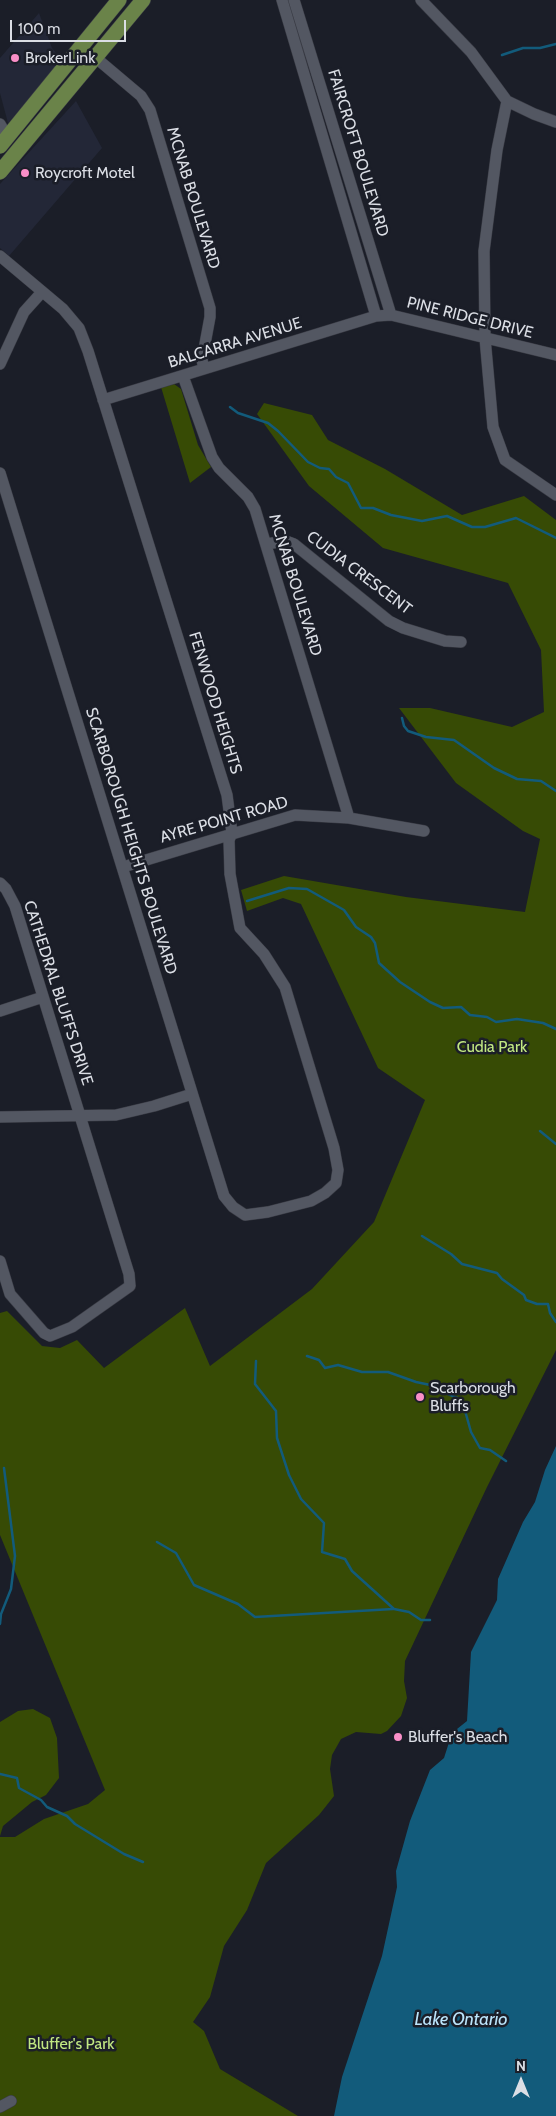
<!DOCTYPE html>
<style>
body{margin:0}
#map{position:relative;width:556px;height:2116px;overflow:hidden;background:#1b1e28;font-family:Cabin,sans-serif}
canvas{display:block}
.north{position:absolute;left:496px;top:2056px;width:50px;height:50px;-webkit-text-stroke:4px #1b1e28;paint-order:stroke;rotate:0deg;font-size:14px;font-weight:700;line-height:20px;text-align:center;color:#dbdee5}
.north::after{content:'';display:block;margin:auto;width:18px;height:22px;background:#dbdee5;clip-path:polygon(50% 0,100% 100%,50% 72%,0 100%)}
.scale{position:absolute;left:10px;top:20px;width:116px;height:22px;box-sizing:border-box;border:2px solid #dbdee5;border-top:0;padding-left:6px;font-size:15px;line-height:18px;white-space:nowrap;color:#dbdee5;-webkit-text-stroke:4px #1b1e28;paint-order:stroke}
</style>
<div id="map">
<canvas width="556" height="2116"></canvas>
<div class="north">N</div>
<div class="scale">100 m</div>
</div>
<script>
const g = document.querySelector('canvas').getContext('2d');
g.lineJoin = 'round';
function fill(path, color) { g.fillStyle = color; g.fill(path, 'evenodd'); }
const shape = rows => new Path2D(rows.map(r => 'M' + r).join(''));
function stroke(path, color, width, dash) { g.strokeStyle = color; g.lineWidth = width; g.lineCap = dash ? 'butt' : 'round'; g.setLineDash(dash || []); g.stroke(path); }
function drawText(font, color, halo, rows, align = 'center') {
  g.font = font + ' Cabin,sans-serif'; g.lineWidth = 5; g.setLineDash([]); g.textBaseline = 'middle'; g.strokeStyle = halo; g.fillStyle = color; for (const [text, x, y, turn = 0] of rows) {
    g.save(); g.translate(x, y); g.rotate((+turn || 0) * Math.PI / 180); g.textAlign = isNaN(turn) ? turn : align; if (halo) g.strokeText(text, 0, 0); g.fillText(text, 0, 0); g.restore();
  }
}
fill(shape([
 [39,13,52,48,62,60,8,123,0,93,0,58],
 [76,101,102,148,9,256,0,248,0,184]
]), '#232737');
fill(shape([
 [174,384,181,389,198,445,211,467,190,483,161,387],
 [264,403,312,415,328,440,385,469,462,515,524,496,556,520,556,1350,487,1487,405,1661,404,1681,407,1698,401,1716,387,1731,381,1734,356,1732,341,1739,332,1755,330,1769,334,1796,319,1815,266,1863,247,1910,224,1946,210,1997,193,2022,204,2031,220,2069,298,2116,0,2116,0,1837,15,1837,44,1819,88,1804,105,1790,0,1535,0,1313,7,1311,42,1346,60,1348,77,1340,104,1368,185,1308,210,1366,312,1289,374,1222,425,1100,378,1068,301,904,283,898,247,911,241,890,284,876,406,897,525,912,540,839,523,831,456,783,399,708,430,708,512,727,544,712,541,650,508,583,383,548,309,486,257,414],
 [33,1709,50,1718,57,1738,59,1778,46,1795,32,1802,3,1826,0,1836,0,1722,18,1711]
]), '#374b05');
fill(shape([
 [556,1446,556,2116,334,2116,342,2077,382,1956,397,1887,396,1871,410,1821,430,1770,444,1758,452,1733,467,1721,471,1652,497,1600,498,1579,523,1522,535,1502,545,1470]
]), '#125b7b');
stroke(shape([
 [502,55,523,48,540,48,556,44],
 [230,407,238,413,268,423,278,431,308,462,320,468,329,469,336,477,348,483,361,508,373,508,391,515,422,521,447,516,472,527,485,527,516,518,556,538],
 [402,718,404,726,408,731,426,737,454,740,494,768,517,779,541,781,556,791],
 [247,901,289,888,307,889,344,910,356,927,371,937,375,943,379,963,400,982,430,1002,443,1008,461,1007,470,1015,487,1017,496,1022,517,1019,543,1023,556,1029],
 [540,1131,556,1144],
 [422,1236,451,1254,462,1264,497,1273,502,1279,524,1295,526,1300,537,1304,548,1304,550,1313,556,1322],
 [307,1356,319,1360,325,1368,338,1365,362,1372,388,1372,416,1382,440,1387,448,1394,462,1400,471,1432,480,1448,490,1450,506,1461],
 [256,1361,255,1384,276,1411,277,1438,289,1475,301,1499,324,1523,322,1552,345,1559,352,1571,394,1609,409,1612,421,1620,430,1620],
 [157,1542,176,1553,194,1585,238,1604,255,1617,393,1609],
 [0,1624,1,1614,11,1589,15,1556,4,1468],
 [0,1774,17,1778,19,1788,41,1800,47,1807,67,1816,75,1824,124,1854,143,1862]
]), '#125b7b', 2.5);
const minor = shape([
 [282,0,376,316],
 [294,0,391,315],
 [421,0,471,52,507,101,534,114,556,122],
 [96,58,141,96,150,110,210,308,210,317,202,360,204,369],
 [507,101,497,150,484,251,485,338,493,427,505,460,556,495],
 [0,124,8,138],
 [0,256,63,309,79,328,88,351,227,795,232,833,229,840,230,874,240,928,264,954,285,987,334,1148,338,1170,336,1183,325,1193,311,1201,268,1212,245,1215,233,1207,224,1196,0,473],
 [0,364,24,312,42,292],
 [183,376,212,457,219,468,248,497,255,509,349,818],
 [103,400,376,316,391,315,556,355],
 [266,544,286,541,294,544,389,621,403,628,445,641,461,642],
 [123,867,295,815,349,818,424,831],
 [0,883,6,889,15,906,129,1274,130,1286,72,1327,50,1336,44,1333,10,1294,0,1261],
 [0,1011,43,997],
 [0,1117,116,1115,154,1106,192,1094],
 [0,2107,11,2101]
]);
const major = shape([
 [0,146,119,0],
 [0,172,143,0]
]);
stroke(minor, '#393b44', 12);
stroke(major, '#393b44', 16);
stroke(minor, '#535762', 11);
stroke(major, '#6a8349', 15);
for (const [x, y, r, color] of [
 [15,58,5,"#fa8fc8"],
 [25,173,5,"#fa8fc8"],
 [420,1397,5,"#fa8fc8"],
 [398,1737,5,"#fa8fc8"]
]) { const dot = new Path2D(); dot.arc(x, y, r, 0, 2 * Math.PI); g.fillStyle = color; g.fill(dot); stroke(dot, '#1b1e28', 2); }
drawText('16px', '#dbdee5', '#1b1e28', [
 ["BrokerLink",25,58],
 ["Roycroft Motel",35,173],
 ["Scarborough",430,1388],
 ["Bluffs",430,1406],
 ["Bluffer's Beach",408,1737]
], 'left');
drawText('16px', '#dbdee5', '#1b1e28', [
 ["FAIRCROFT BOULEVARD",358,153,73],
 ["MCNAB BOULEVARD",193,198,73],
 ["PINE RIDGE DRIVE",470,318,14],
 ["BALCARRA AVENUE",235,343,-17],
 ["CUDIA CRESCENT",359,573,37],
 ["MCNAB BOULEVARD",295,585,73],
 ["FENWOOD HEIGHTS",215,703,73],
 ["AYRE POINT ROAD",224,820,-16],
 ["SCARBOROUGH HEIGHTS BOULEVARD",131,841,73],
 ["CATHEDRAL BLUFFS DRIVE",58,993,72]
]);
drawText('16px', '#c2e882', '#1b1e28', [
 ["Cudia Park",492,1047],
 ["Bluffer's Park",71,2044]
]);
drawText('italic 18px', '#bbe5fc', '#1b1e28', [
 ["Lake Ontario",461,2020]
]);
</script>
